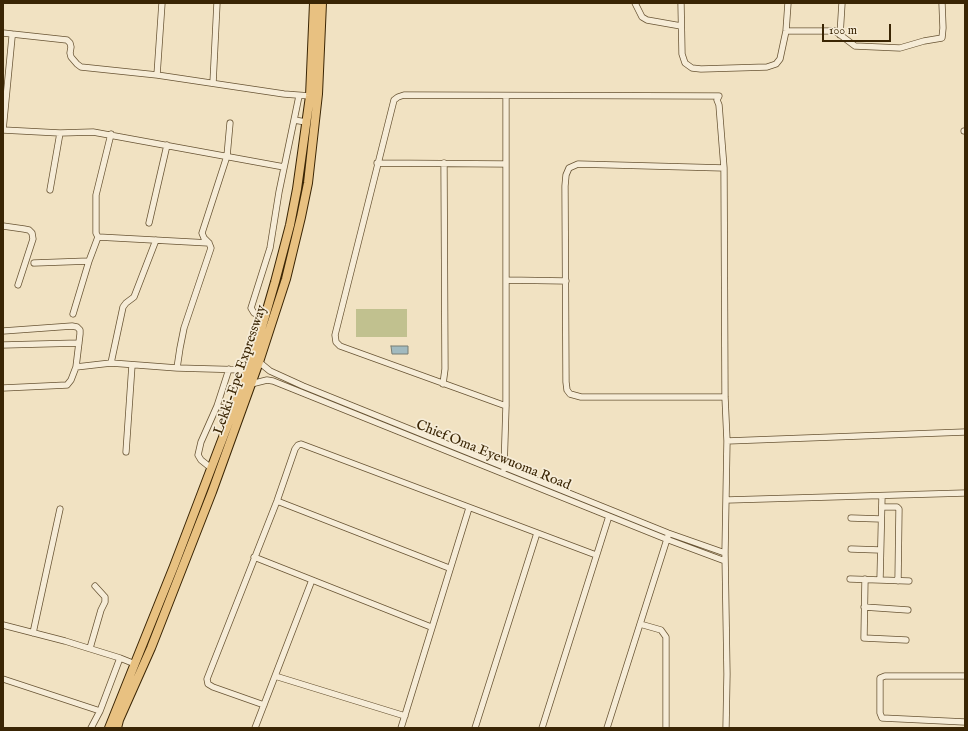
<!DOCTYPE html>
<style>
body{margin:0}
#map{position:relative;width:968px;height:731px;overflow:hidden;background:#f1e2c2;font-family:"IM FELL English",serif}
canvas{display:block}
.frame{position:absolute;inset:0;border:4px solid #3a2504;pointer-events:none}
.scale{position:absolute;left:822px;top:24px;width:69px;height:18px;box-sizing:border-box;border:2px solid #3a2504;border-top:0;padding-left:5px;font-size:12px;line-height:14px;white-space:nowrap;color:#3a2504;-webkit-text-stroke:3px #f6ecd7;paint-order:stroke}
</style>
<div id="map">
<canvas width="968" height="731"></canvas>
<div class="frame"></div>
<div class="scale">100 m</div>
</div>
<script>
const g = document.querySelector('canvas').getContext('2d');
g.lineJoin = 'round';
function fill(path, color) { g.fillStyle = color; g.fill(path, 'evenodd'); }
const shape = rows => new Path2D(rows.map(r => 'M' + r).join(''));
function stroke(path, color, width, dash) { g.strokeStyle = color; g.lineWidth = width; g.lineCap = dash ? 'butt' : 'round'; g.setLineDash(dash || []); g.stroke(path); }
function drawText(font, color, halo, rows, align = 'center') {
  g.font = font + ' "IM FELL English",serif'; g.lineWidth = 3.5; g.setLineDash([]); g.textBaseline = 'middle'; g.strokeStyle = halo; g.fillStyle = color; for (const [text, x, y, turn = 0] of rows) {
    g.save(); g.translate(x, y); g.rotate((+turn || 0) * Math.PI / 180); g.textAlign = isNaN(turn) ? turn : align; if (halo) g.strokeText(text, 0, 0); g.fillText(text, 0, 0); g.restore();
  }
}
fill(shape([
 [356,309,407,309,407,337,356,337]
]), '#c1c18f');
const water = shape([
 [391,346,408,346,408,354,392,354,391,346]
]);
fill(water, '#a1babf');
stroke(water, '#787e74', 1);
const minor = shape([
 [635,3,642,17,647,20,681,26],
 [681,3,682,54,685,63,692,68,701,69,767,67,776,64,780,59,786,31,788,3],
 [786,31,835,31,855,46,900,48,924,41,942,38,943,28,942,3],
 [3,33,12,34,12,37,3,130],
 [12,34,67,40,70,43,71,47,70,53,71,57,77,64,81,67,157,75,284,94,310,96],
 [840,35,842,3],
 [157,75,162,3],
 [213,83,217,3],
 [294,120,306,122],
 [3,130,60,133,93,132,284,167],
 [964,131,965,131],
 [377,163,505,164],
 [724,168,578,164,569,168,566,175,565,186,566,382,567,390,570,394,581,397,725,397],
 [50,190,60,133],
 [149,223,167,145],
 [3,226,24,229,29,230,32,233,33,239,18,285],
 [98,237,209,243],
 [34,263,89,261,98,237,96,233,96,195,111,134],
 [506,280,566,281],
 [73,314,89,261],
 [266,316,254,313,251,308,270,248,279,192,299,96],
 [3,331,72,326,77,327,80,330,80,334,76,367,71,380,67,385,3,388],
 [3,345,79,343],
 [259,362,270,371,303,386,668,533,725,553],
 [111,363,123,307,126,303,134,297,156,240],
 [76,367,111,363,177,368,248,370],
 [177,368,180,348,184,328,211,248,209,243,204,238,202,233,227,156,230,123],
 [251,384,267,380,273,381,666,539,725,561],
 [443,384,445,369,444,163],
 [217,406,233,411],
 [506,406,340,346,336,342,335,335,394,100,398,97,404,95,719,96,717,100,719,105,724,168,725,397,727,441,725,553,727,674,726,728],
 [727,441,965,432],
 [126,452,132,365],
 [211,468,201,460,198,455,201,442,217,406,229,369],
 [504,469,506,406,506,96],
 [727,500,965,493],
 [277,501,449,568],
 [882,507,897,507,899,509,898,581],
 [851,518,881,519],
 [851,549,880,550],
 [254,557,431,627],
 [850,579,880,580,882,496],
 [865,579,864,638,906,640],
 [880,580,909,581],
 [864,607,908,610],
 [640,624,661,630,666,637,666,728],
 [3,625,65,641,120,658,135,664],
 [33,633,60,509],
 [90,648,101,610,105,602,105,597,95,586],
 [275,676,405,716],
 [965,676,885,676,880,678,880,713,882,718,965,722],
 [3,679,100,711],
 [264,705,213,687,208,684,207,679,277,501,295,449,298,445,301,444,596,555],
 [91,728,100,711,120,658],
 [255,728,312,580],
 [401,728,469,508],
 [475,728,537,533],
 [542,728,609,516],
 [607,728,668,536]
]);
const highway = shape([
 [109,728,174,566,233,411,255,351,275,282,290,225,297,189,310,96,314,3],
 [117,728,119,720,151,648,212,492,259,362,286,279,301,217,308,183,318,94,322,3]
]);
stroke(minor, '#685434', 7);
stroke(highway, '#3a2504', 10);
stroke(minor, '#f6ecd7', 5.5);
stroke(highway, '#e8c181', 8);
drawText('14px', '#3a2504', '#f6ecd7', [
 ["Lekki-Epe Expressway",241,370,-71],
 ["Chief Oma Eyewuoma Road",493,456,22]
]);
</script>
